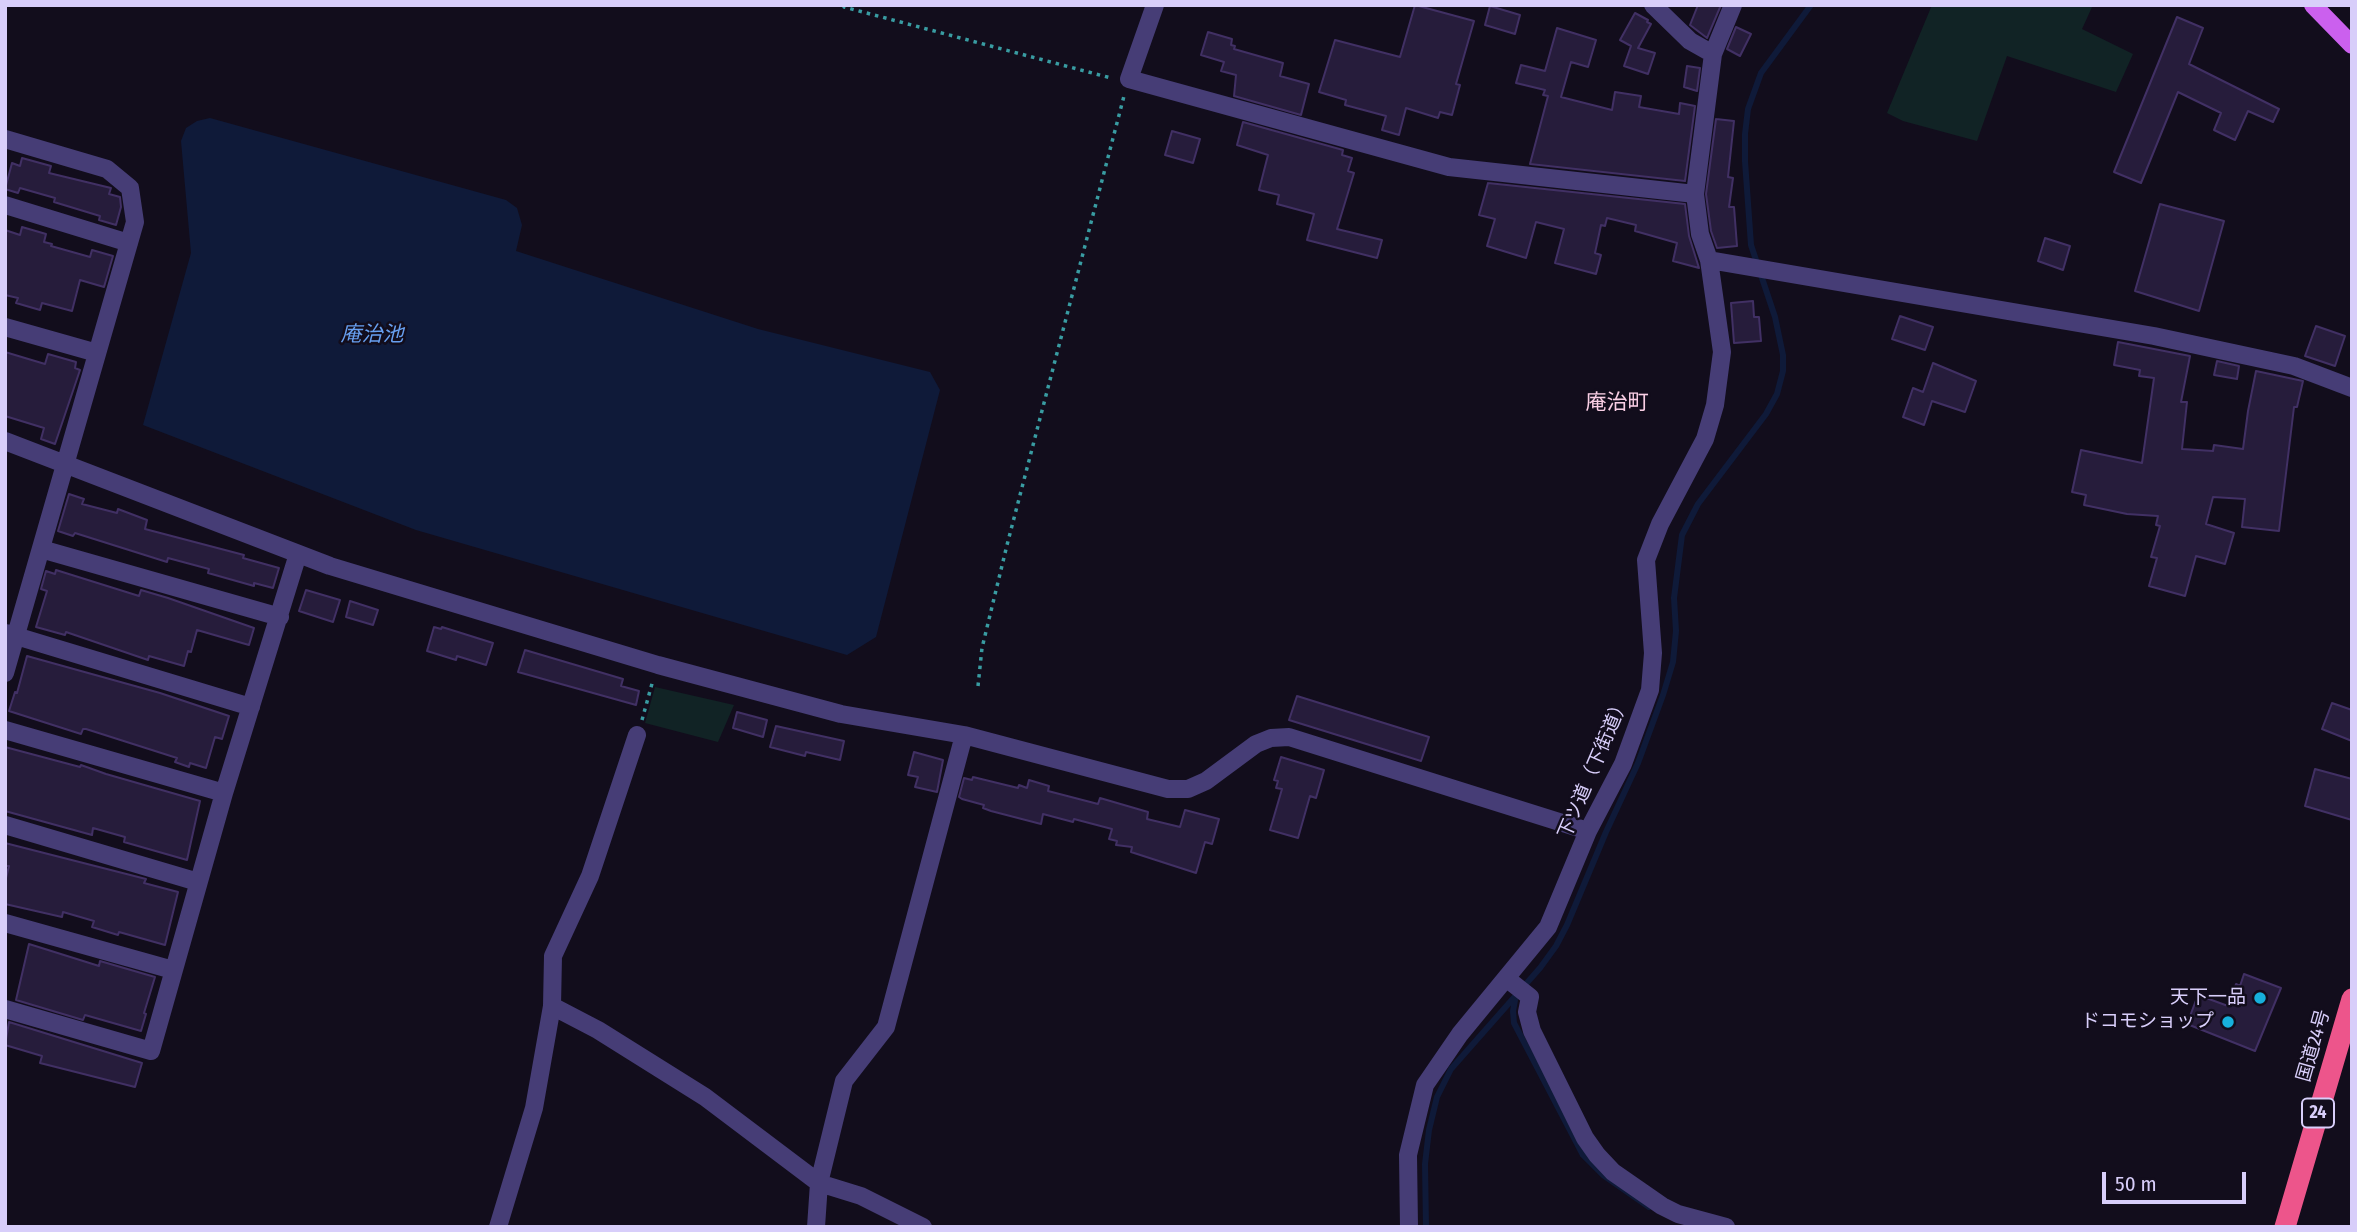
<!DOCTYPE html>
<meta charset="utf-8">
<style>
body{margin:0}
#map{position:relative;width:2357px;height:1232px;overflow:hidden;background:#120d1c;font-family:"Fira Sans Condensed",sans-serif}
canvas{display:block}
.frame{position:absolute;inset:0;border:7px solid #d8cefa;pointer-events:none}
.scale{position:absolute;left:2102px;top:1172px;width:144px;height:32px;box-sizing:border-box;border:4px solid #d8cefa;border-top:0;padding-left:9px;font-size:21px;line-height:24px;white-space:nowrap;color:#d8cefa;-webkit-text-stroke:5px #120d1c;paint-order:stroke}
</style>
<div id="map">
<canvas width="2357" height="1232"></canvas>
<div class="frame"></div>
<div class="scale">50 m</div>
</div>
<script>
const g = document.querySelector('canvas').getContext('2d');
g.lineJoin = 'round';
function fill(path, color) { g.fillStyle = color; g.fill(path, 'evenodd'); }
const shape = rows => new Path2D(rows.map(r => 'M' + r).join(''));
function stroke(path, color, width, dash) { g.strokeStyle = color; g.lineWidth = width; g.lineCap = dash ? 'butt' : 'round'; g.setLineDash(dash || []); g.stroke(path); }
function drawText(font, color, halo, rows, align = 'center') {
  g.font = font + ' "Fira Sans Condensed","Noto Sans JP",sans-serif'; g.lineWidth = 5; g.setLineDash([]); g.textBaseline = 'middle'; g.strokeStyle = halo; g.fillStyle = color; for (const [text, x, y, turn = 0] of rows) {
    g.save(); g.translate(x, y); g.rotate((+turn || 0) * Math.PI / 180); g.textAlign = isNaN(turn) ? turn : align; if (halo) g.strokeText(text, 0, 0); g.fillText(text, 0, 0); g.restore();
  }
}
fill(shape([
 [1932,5,2093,5,2082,29,2133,54,2116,92,2007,56,1977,141,1903,121,1887,113],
 [655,687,734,705,718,742,645,723]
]), '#112325');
fill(shape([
 [210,118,506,200,517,208,522,225,516,251,758,329,930,372,940,390,876,637,847,655,416,530,143,425,191,253,181,141,186,128,197,121]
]), '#0f1a39');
stroke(shape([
 [1516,995,1513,1011,1514,1023,1583,1155,1603,1175,1649,1207],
 [1426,1227,1425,1164,1429,1130,1437,1097,1451,1069,1540,968,1556,946,1567,925,1606,832,1638,763,1663,695,1673,662,1676,631,1674,598,1682,535,1698,504,1766,414,1777,394,1783,371,1783,355,1775,317,1751,245,1745,161,1745,134,1748,109,1761,73,1811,5]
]), '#0f1a39', 6);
const building = shape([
 [1415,5,1474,21,1456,84,1460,85,1452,115,1440,112,1438,118,1406,108,1399,135,1382,130,1386,116,1345,105,1346,100,1319,92,1335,40,1400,57,1415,5],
 [1698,5,1721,5,1707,38,1690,25,1698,5],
 [1490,6,1520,15,1515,34,1485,25,1490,6],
 [1635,13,1648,20,1647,22,1651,24,1638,48,1655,53,1648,74,1624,66,1631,46,1620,40,1635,13],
 [2177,17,2203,28,2189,64,2279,109,2273,122,2248,111,2235,140,2214,130,2221,113,2178,92,2141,183,2114,172,2177,17],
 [1736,27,1751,34,1740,56,1727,49,1736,27],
 [1557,28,1596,40,1588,67,1571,62,1561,97,1612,110,1615,92,1641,96,1639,107,1679,114,1680,103,1695,106,1685,181,1530,164,1548,96,1543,95,1545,90,1516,83,1521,65,1545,71,1557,28],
 [1208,32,1232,39,1231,45,1235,46,1234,49,1283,63,1280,76,1309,84,1301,115,1234,96,1236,75,1221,71,1224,62,1201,55,1208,32],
 [1687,66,1700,68,1697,91,1684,87,1687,66],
 [1716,119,1734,121,1728,177,1733,178,1729,207,1734,207,1737,246,1717,248,1711,231,1706,194,1716,119],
 [1243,122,1343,150,1342,155,1352,158,1348,171,1354,173,1337,229,1382,240,1377,258,1307,240,1314,214,1277,204,1279,195,1259,190,1268,155,1237,145,1243,122],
 [1172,131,1200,139,1193,163,1165,155,1172,131],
 [22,158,51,166,49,173,111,188,109,194,120,197,121,207,116,225,99,220,100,216,54,202,55,198,20,188,18,193,5,189,12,163,20,166,22,158],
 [1488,183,1685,204,1689,236,1699,268,1673,261,1677,243,1635,231,1636,225,1607,218,1605,226,1601,225,1595,253,1601,255,1596,274,1555,263,1564,229,1536,222,1526,258,1487,246,1495,219,1479,215,1488,183],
 [2160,204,2224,221,2199,311,2135,291,2160,204],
 [22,227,46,234,44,242,52,244,51,246,90,257,92,250,113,256,104,287,80,280,72,311,42,303,40,310,16,303,18,298,5,295,5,230,20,235,22,227],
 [2045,238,2070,246,2063,270,2038,261,2045,238],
 [1753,301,1754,317,1759,317,1761,341,1734,343,1731,303,1753,301],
 [1900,316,1933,327,1925,350,1892,339,1900,316],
 [2316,326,2345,336,2335,366,2305,356,2316,326],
 [2118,342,2190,356,2181,402,2187,402,2182,449,2213,451,2214,445,2243,449,2248,411,2256,371,2303,381,2297,407,2294,407,2279,531,2242,527,2245,499,2213,497,2206,524,2234,533,2225,564,2196,556,2185,596,2149,586,2157,558,2151,557,2160,526,2156,525,2158,516,2127,514,2084,505,2086,495,2072,492,2081,450,2142,463,2154,378,2139,376,2140,370,2114,365,2118,342],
 [5,352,45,364,48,354,76,362,75,368,80,370,55,444,41,439,44,428,5,416,5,352],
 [2217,361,2239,366,2237,379,2214,375,2217,361],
 [1933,363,1976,381,1965,412,1932,401,1924,425,1903,417,1913,388,1923,392,1933,363],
 [69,494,84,499,82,504,117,513,118,509,147,520,145,529,244,555,243,558,279,568,273,588,254,583,254,586,208,573,209,569,168,558,167,562,75,533,73,536,58,531,69,494],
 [56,570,139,596,141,590,168,598,254,628,249,645,197,630,191,652,188,651,184,666,149,656,148,660,66,632,65,635,36,627,47,591,41,589,46,571,55,574,56,570],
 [306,590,340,600,333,622,299,611,306,590],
 [350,601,378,610,373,625,346,617,350,601],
 [434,627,441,629,442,627,493,643,486,665,457,656,456,660,427,651,434,627],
 [525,650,623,679,621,686,639,691,636,705,518,672,525,650],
 [27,656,160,693,229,716,222,739,215,737,206,768,190,763,189,767,175,762,177,758,86,729,83,729,81,734,9,711,15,692,17,693,27,656],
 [1297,696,1429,737,1421,761,1289,720,1297,696],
 [2332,703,2352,710,2352,741,2322,729,2332,703],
 [737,712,767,720,763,737,733,728,737,712],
 [776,726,844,741,840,760,806,752,805,756,770,747,776,726],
 [5,747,80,767,81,765,106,774,200,801,187,860,124,842,125,837,93,828,92,835,5,811,5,747],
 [914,752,943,760,937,792,915,787,918,777,908,775,914,752],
 [1281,757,1324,770,1316,798,1310,796,1298,838,1270,830,1282,789,1276,788,1278,781,1274,780,1281,757],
 [2315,769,2352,779,2352,820,2305,806,2315,769],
 [973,777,1018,788,1019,785,1027,788,1029,780,1049,786,1048,791,1098,804,1100,798,1148,812,1147,819,1180,827,1185,810,1219,819,1212,844,1205,842,1196,873,1131,852,1132,847,1116,845,1117,841,1109,839,1112,829,1074,819,1073,822,1043,814,1041,824,991,811,983,808,984,805,962,799,959,797,964,778,972,780,973,777],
 [5,843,146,879,144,883,178,892,165,945,119,932,118,935,92,927,94,921,63,912,62,917,5,904,5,882,9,866,5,866,5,843],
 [29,944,99,966,100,961,155,977,144,1013,146,1014,141,1031,85,1015,83,1020,16,1000,29,944],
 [2244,974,2281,988,2255,1051,2187,1024,2198,995,2228,1006,2236,984,2240,986,2244,974],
 [9,1022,142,1063,135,1087,40,1063,42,1056,5,1045,9,1022]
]);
fill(building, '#261c3b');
stroke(building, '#413064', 2);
stroke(shape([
 [844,5,844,7,1111,78],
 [978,686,982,648,1007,545,1124,96],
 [642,720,653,680]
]), '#399ca2', 3.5, [3.5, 5]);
stroke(shape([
 [1155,5,1129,79,1449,167,1695,194],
 [1653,5,1690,41,1713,54],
 [5,139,107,169,130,188,135,222,5,673],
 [5,205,129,243],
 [1709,260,2154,336,2294,366,2352,388],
 [5,327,97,353],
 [5,441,330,566,658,665,841,714,964,735,1168,789,1188,789,1206,781,1256,744,1271,738,1289,737,1588,831],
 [41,549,280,617],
 [6,633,251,707],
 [5,730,224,793],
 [5,825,198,882],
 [5,923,173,970],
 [1506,978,1530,997,1527,1012,1532,1031,1585,1138,1597,1155,1613,1172,1662,1206,1678,1214,1726,1227],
 [552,1006,598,1030,705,1097,819,1183,861,1196,923,1227],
 [5,1009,151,1051,224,793,298,554],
 [498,1227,534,1108,552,1006,553,956,590,876,637,735],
 [816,1227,819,1183,844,1081,886,1027,964,735],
 [1409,1227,1408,1155,1425,1085,1460,1034,1548,927,1588,831,1623,764,1650,690,1653,653,1646,560,1660,524,1705,439,1715,405,1722,352,1709,260,1700,234,1695,194,1713,54,1733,5]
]), '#463d76', 18);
stroke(shape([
 [2313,5,2352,45]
]), '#cb60ee', 18);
stroke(shape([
 [2285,1227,2352,999]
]), '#ed558b', 21);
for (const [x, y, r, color] of [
 [2260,998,7,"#17b0dc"],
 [2228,1022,7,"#17b0dc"]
]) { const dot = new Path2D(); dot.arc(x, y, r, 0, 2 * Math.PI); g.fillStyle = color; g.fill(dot); stroke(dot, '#120d1c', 2.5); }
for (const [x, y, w] of [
 [2318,1113,32]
]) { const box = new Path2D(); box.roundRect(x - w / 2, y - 14.5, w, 29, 5); g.fillStyle = '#120d1c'; g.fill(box); stroke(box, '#d8cefa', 2); }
drawText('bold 18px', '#d8cefa', null, [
 ["24",2318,1113]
]);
drawText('19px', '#d8cefa', '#120d1c', [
 ["下ツ道（下街道）",1594,768,-67],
 ["国道24号",2314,1046,-74]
]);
drawText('19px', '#d8cefa', '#120d1c', [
 ["天下一品",2246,998],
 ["ドコモショップ",2214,1022]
], 'right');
drawText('italic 21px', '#679fef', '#120d1c', [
 ["庵治池",372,335]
]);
drawText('21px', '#facfe5', '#120d1c', [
 ["庵治町",1617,403]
]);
</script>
